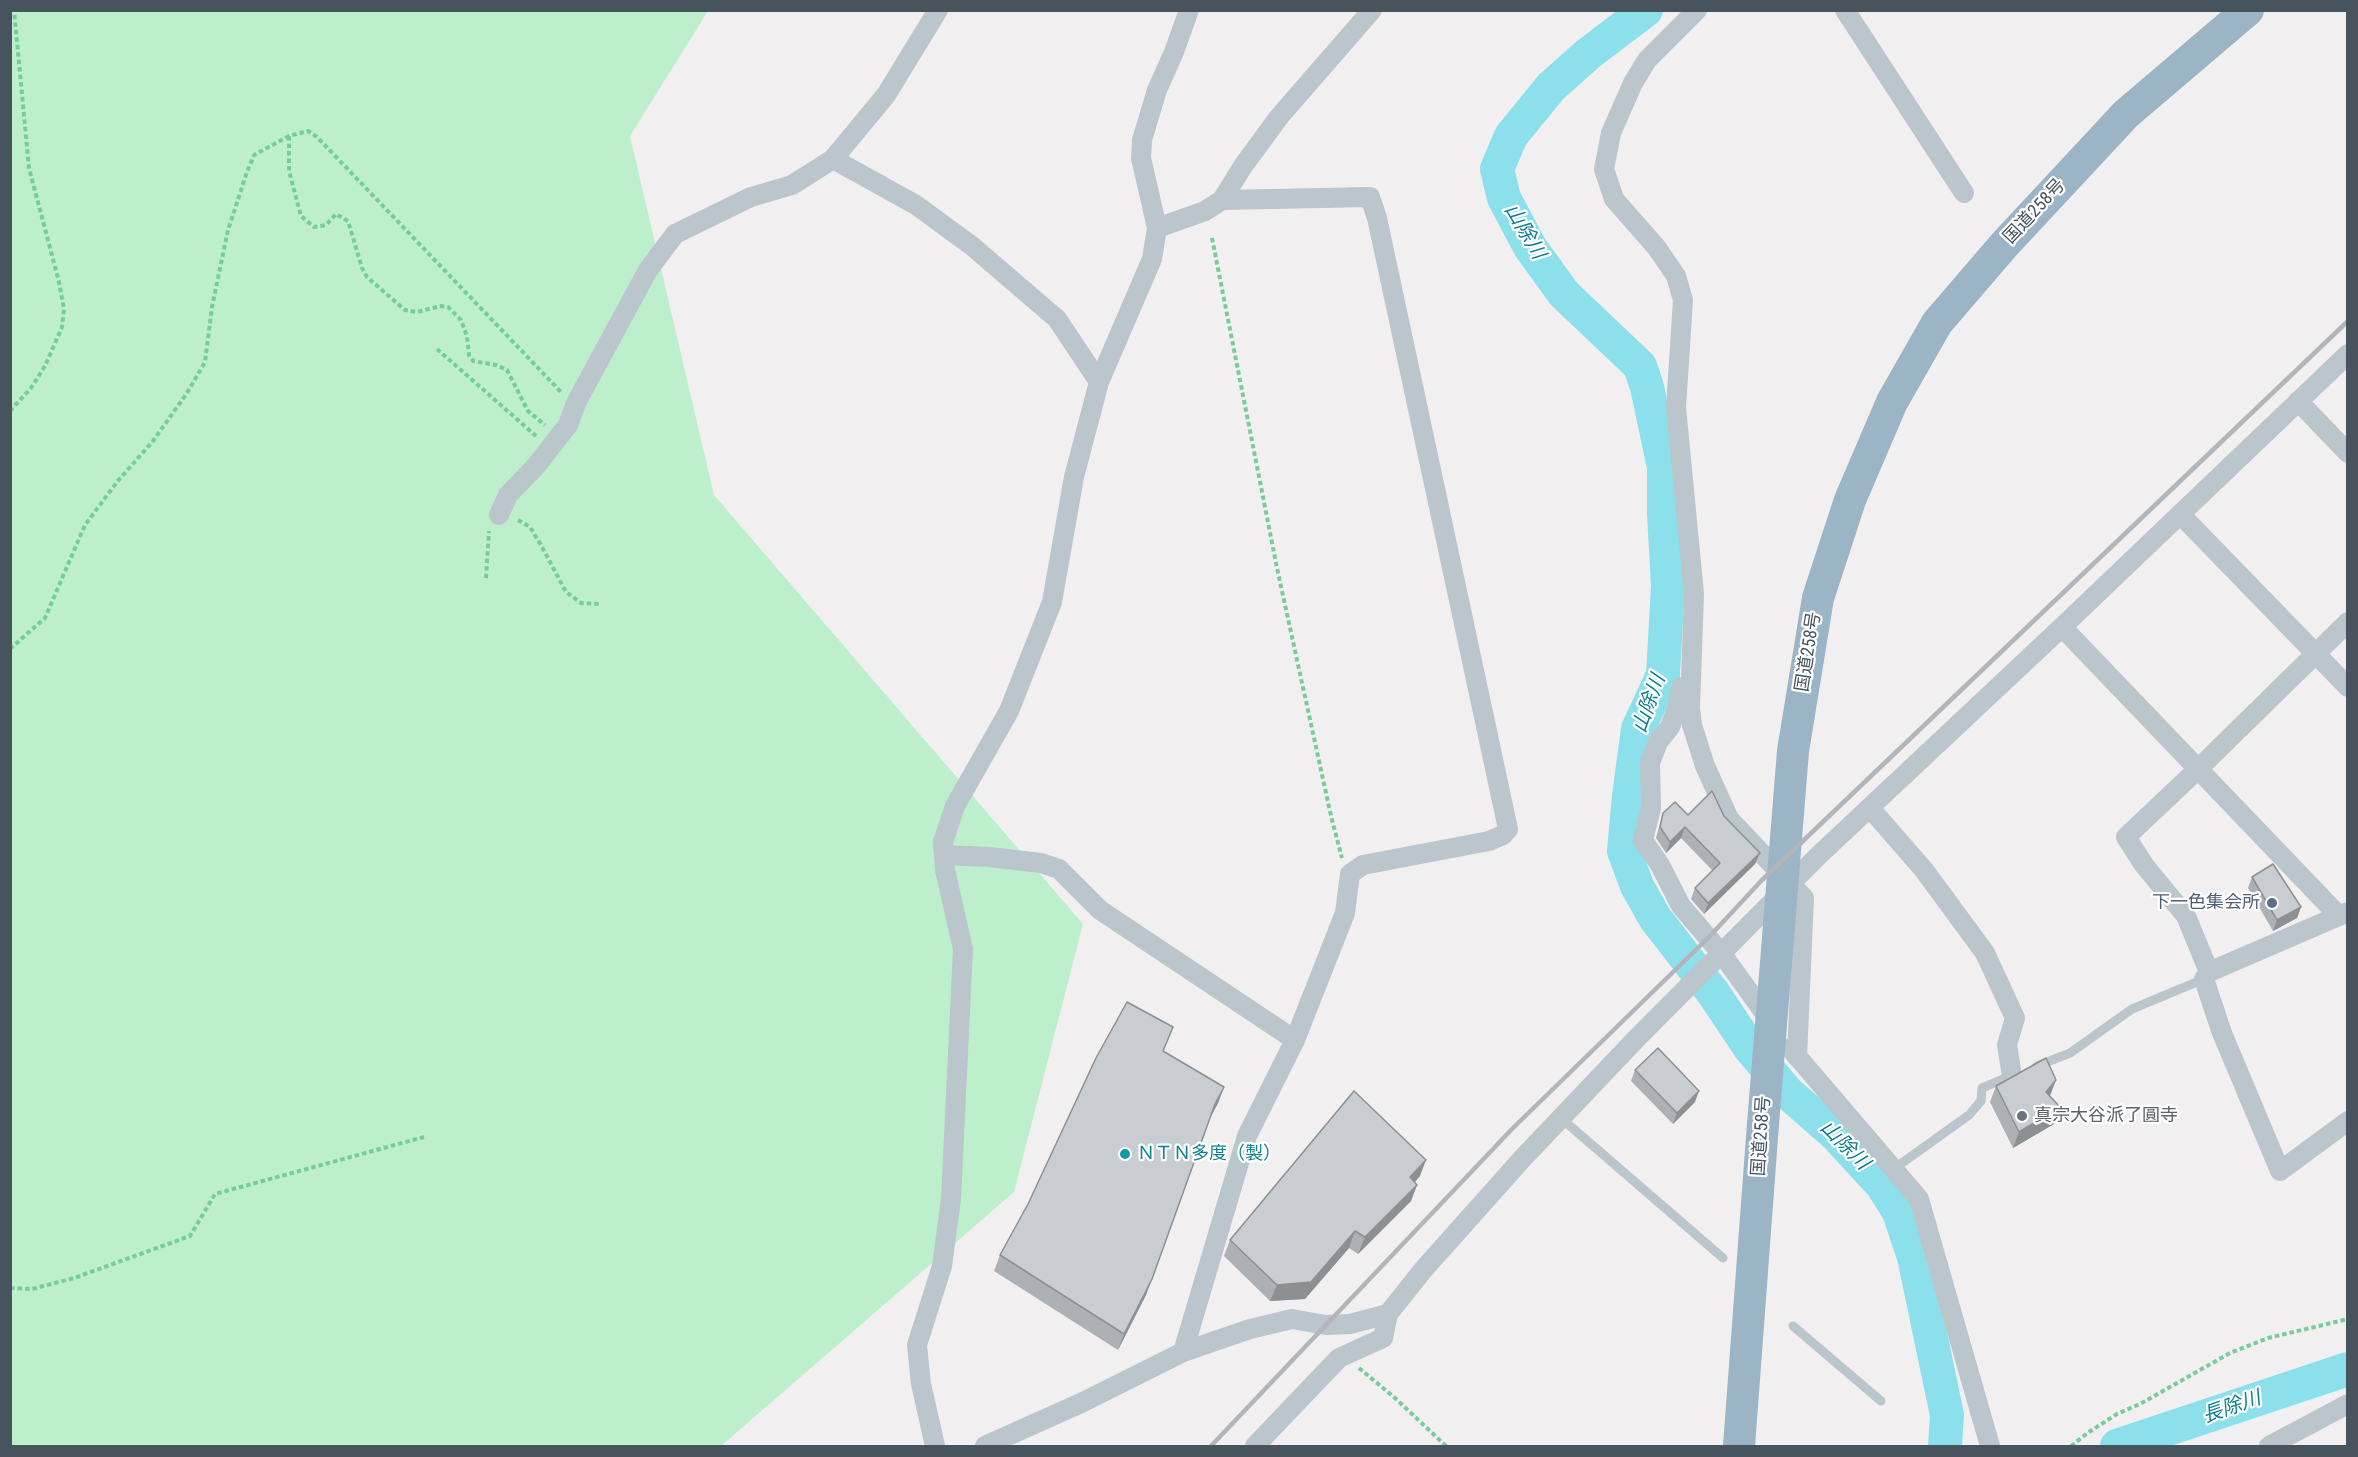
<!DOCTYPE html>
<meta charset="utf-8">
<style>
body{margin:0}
#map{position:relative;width:2358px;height:1457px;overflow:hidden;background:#f2eff0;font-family:"Roboto Condensed",sans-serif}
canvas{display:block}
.frame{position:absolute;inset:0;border:12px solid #47545d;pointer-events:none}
</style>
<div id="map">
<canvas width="2358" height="1457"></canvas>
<div class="frame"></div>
</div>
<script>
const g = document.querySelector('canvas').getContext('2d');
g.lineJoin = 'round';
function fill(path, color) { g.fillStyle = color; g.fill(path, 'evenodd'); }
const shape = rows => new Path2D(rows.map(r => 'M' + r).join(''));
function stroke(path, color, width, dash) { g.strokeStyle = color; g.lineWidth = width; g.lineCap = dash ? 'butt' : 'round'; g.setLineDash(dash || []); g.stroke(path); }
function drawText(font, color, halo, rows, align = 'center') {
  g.font = font + ' "Roboto Condensed","Noto Sans JP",sans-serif'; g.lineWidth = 4.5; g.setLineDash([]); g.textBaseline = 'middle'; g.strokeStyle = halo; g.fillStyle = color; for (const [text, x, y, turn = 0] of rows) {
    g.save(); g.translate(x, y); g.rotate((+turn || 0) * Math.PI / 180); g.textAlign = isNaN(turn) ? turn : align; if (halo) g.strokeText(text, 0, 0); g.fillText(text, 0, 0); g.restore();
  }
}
fill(shape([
 [10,11,708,11,630,136,714,495,1083,924,1014,1192,721,1446,11,1446]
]), '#beefcd');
stroke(shape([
 [1646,10,1588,54,1551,87,1511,136,1497,169,1504,198,1530,247,1564,294,1640,366,1647,387,1664,467,1664,514,1668,586,1663,675,1638,729,1629,796,1624,851,1637,886,1655,918,1714,994,1750,1048,1787,1092,1836,1135,1882,1185,1899,1212,1914,1257,1947,1415,1945,1446],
 [2117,1446,2348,1369]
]), '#8be0ec', 34);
stroke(shape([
 [289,136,289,171,301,216,314,227,326,225,336,214,348,221,362,268,367,277,405,310,417,312,441,306,448,307,461,320,467,336,469,355,473,361,496,365,507,370,528,411,545,425],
 [1212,238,1277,568,1331,816,1342,858],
 [437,349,536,436],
 [10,411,31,388,45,366,62,327,64,309,59,282,29,168,14,10],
 [518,520,530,527,541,545,566,592,581,603,599,604],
 [486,578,489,531],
 [10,649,45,618,85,525,117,482,153,441,187,393,205,362,212,307,228,230,247,172,254,155,289,136,308,131,317,137,561,392],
 [10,1288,32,1289,74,1278,190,1236,215,1194,424,1137],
 [1359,1368,1395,1398,1446,1446],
 [2071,1446,2089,1432,2117,1414,2140,1404,2230,1353,2268,1338,2348,1319]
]), '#76cd9b', 4, [4.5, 3]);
stroke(shape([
 [2037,1066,2070,1053,2132,1009,2204,979],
 [1562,1119,1723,1258],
 [1895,1168,1969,1115,1981,1101,1982,1088,2013,1075],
 [1793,1326,1881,1401]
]), '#bbc5cc', 9);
stroke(shape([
 [1697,10,1647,60,1633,83,1611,133,1604,169,1614,199,1657,248,1676,276,1683,300,1676,407,1694,594,1690,708,1692,725,1705,766,1729,819,1804,898,1797,1057],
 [1845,10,1964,193],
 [833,159,916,205,972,246,1057,319,1099,382],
 [1157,228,1205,211,1222,200,1243,166,1279,117,1372,10],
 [2298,401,2348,453],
 [2180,514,2348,687],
 [499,515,508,495,536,466,568,425,576,403,648,270,675,234,751,197,792,185,833,159,886,95,938,10],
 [2062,627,2339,916],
 [1681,687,1677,708,1670,727,1658,742,1650,763,1651,808,1643,840,1660,865,1681,906,1722,954,1771,1022],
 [1870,808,1924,870,1985,953,2015,1018,2007,1045,2012,1076],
 [944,855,989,857,1041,863,1059,869,1100,910,1295,1040],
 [2348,912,2209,972,2204,979,2222,1033,2280,1171,2348,1121],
 [2209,972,2186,916,2144,865,2126,837,2197,770,2348,622],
 [1790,1048,1919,1199,1990,1446],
 [1183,1352,1247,1136,1295,1040,1345,913,1350,874,1363,865,1489,841,1503,835,1508,829,1377,218,1370,197,1222,200],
 [935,1446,921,1384,917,1345,942,1266,951,1199,963,949,945,870,943,842,955,806,1009,711,1052,602,1074,477,1099,382,1152,259,1157,228,1141,158,1142,140,1157,90,1174,52,1189,10],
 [985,1446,1081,1403,1183,1352,1250,1329,1292,1319,1326,1325,1350,1324,1388,1314],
 [1255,1446,1339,1358,1383,1338,1388,1314,1423,1270,1522,1159,1636,1039,1818,856,2062,627,2348,354],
 [2269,1446,2348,1404]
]), '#bbc5cc', 20);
stroke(shape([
 [1739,1446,1762,1137,1793,751,1818,598,1850,500,1892,402,1937,323,2004,245,2126,114,2248,10]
]), '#9bb4c6', 32);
stroke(shape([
 [1211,1446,1512,1129,1709,937,1762,880,2348,321]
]), '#b2b5ba', 4.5);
fill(shape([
 [1663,813,1724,816,1760,853,1755,864,1704,914,1691,899,1695,888,1713,871,1681,838,1666,853,1656,838],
 [2252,877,2301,907,2297,918,2273,931,2248,888],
 [1164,1051,1224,1087,1218,1103,1209,1120,1146,1295,1118,1350,994,1271,1000,1255,1028,1204],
 [1635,1070,1695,1102,1673,1124,1631,1081],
 [1996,1086,2050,1096,2060,1107,2054,1124,2013,1148,1990,1102],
 [1420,1176,1415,1182,1417,1185,1411,1201,1358,1254,1349,1248,1305,1299,1270,1301,1224,1256,1230,1240]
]), '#adb0b5');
fill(shape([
 [1685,827,1681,838,1666,853,1670,842],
 [1760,853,1755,864,1704,914,1708,903],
 [2301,907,2297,918,2273,931,2277,920],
 [2056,1080,2050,1096,2046,1092],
 [1224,1087,1218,1103,1209,1120,1215,1104],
 [1699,1091,1695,1102,1673,1124,1677,1113],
 [2060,1107,2054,1124,2013,1148,2019,1132],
 [1426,1160,1420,1176,1404,1194,1410,1177],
 [1417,1185,1411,1201,1358,1254,1365,1237],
 [1355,1231,1349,1248,1305,1299,1270,1301,1277,1285],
 [1152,1279,1146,1295,1118,1350,1124,1334]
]), '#8d9093');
const building = shape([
 [1712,791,1724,816,1760,853,1708,903,1695,888,1720,863,1685,827,1670,842,1660,827,1663,813,1675,802,1688,815,1712,791],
 [2273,864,2301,907,2277,920,2252,877,2273,864],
 [1127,1002,1173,1027,1163,1051,1224,1087,1215,1104,1152,1279,1124,1334,1000,1255,1028,1204,1096,1058,1127,1002],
 [1658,1048,1699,1091,1677,1113,1635,1070,1658,1048],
 [2046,1058,2056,1080,2046,1092,2060,1107,2019,1132,1996,1086,2046,1058],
 [1354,1091,1426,1160,1410,1177,1417,1185,1365,1237,1355,1231,1311,1282,1277,1285,1230,1240,1354,1091]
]);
fill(building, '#c9cdd2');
stroke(building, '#8d9093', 1.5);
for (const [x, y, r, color] of [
 [2272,903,6,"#5c6f8a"],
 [2022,1116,6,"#6b7280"],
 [1125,1154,6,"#0f9aa8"]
]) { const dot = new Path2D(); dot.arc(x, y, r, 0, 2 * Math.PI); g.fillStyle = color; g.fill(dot); stroke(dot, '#fff', 2); }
drawText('18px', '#47545d', '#fff', [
 ["国道258号",2035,212,-47],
 ["国道258号",1809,652,-81],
 ["国道258号",1762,1136,-86]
]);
drawText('18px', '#4e5e75', '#fff', [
 ["下一色集会所",2260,903]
], 'right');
drawText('18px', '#5b616d', '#fff', [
 ["真宗大谷派了圓寺",2034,1116]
], 'left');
drawText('18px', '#0d838f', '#fff', [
 ["ＮＴＮ多度（製）",1137,1154]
], 'left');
drawText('italic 20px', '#0d7c8c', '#fff', [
 ["山除川",1524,232,59],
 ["山除川",1650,704,-70],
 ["山除川",1844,1146,45],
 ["長除川",2232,1408,-19]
]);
</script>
